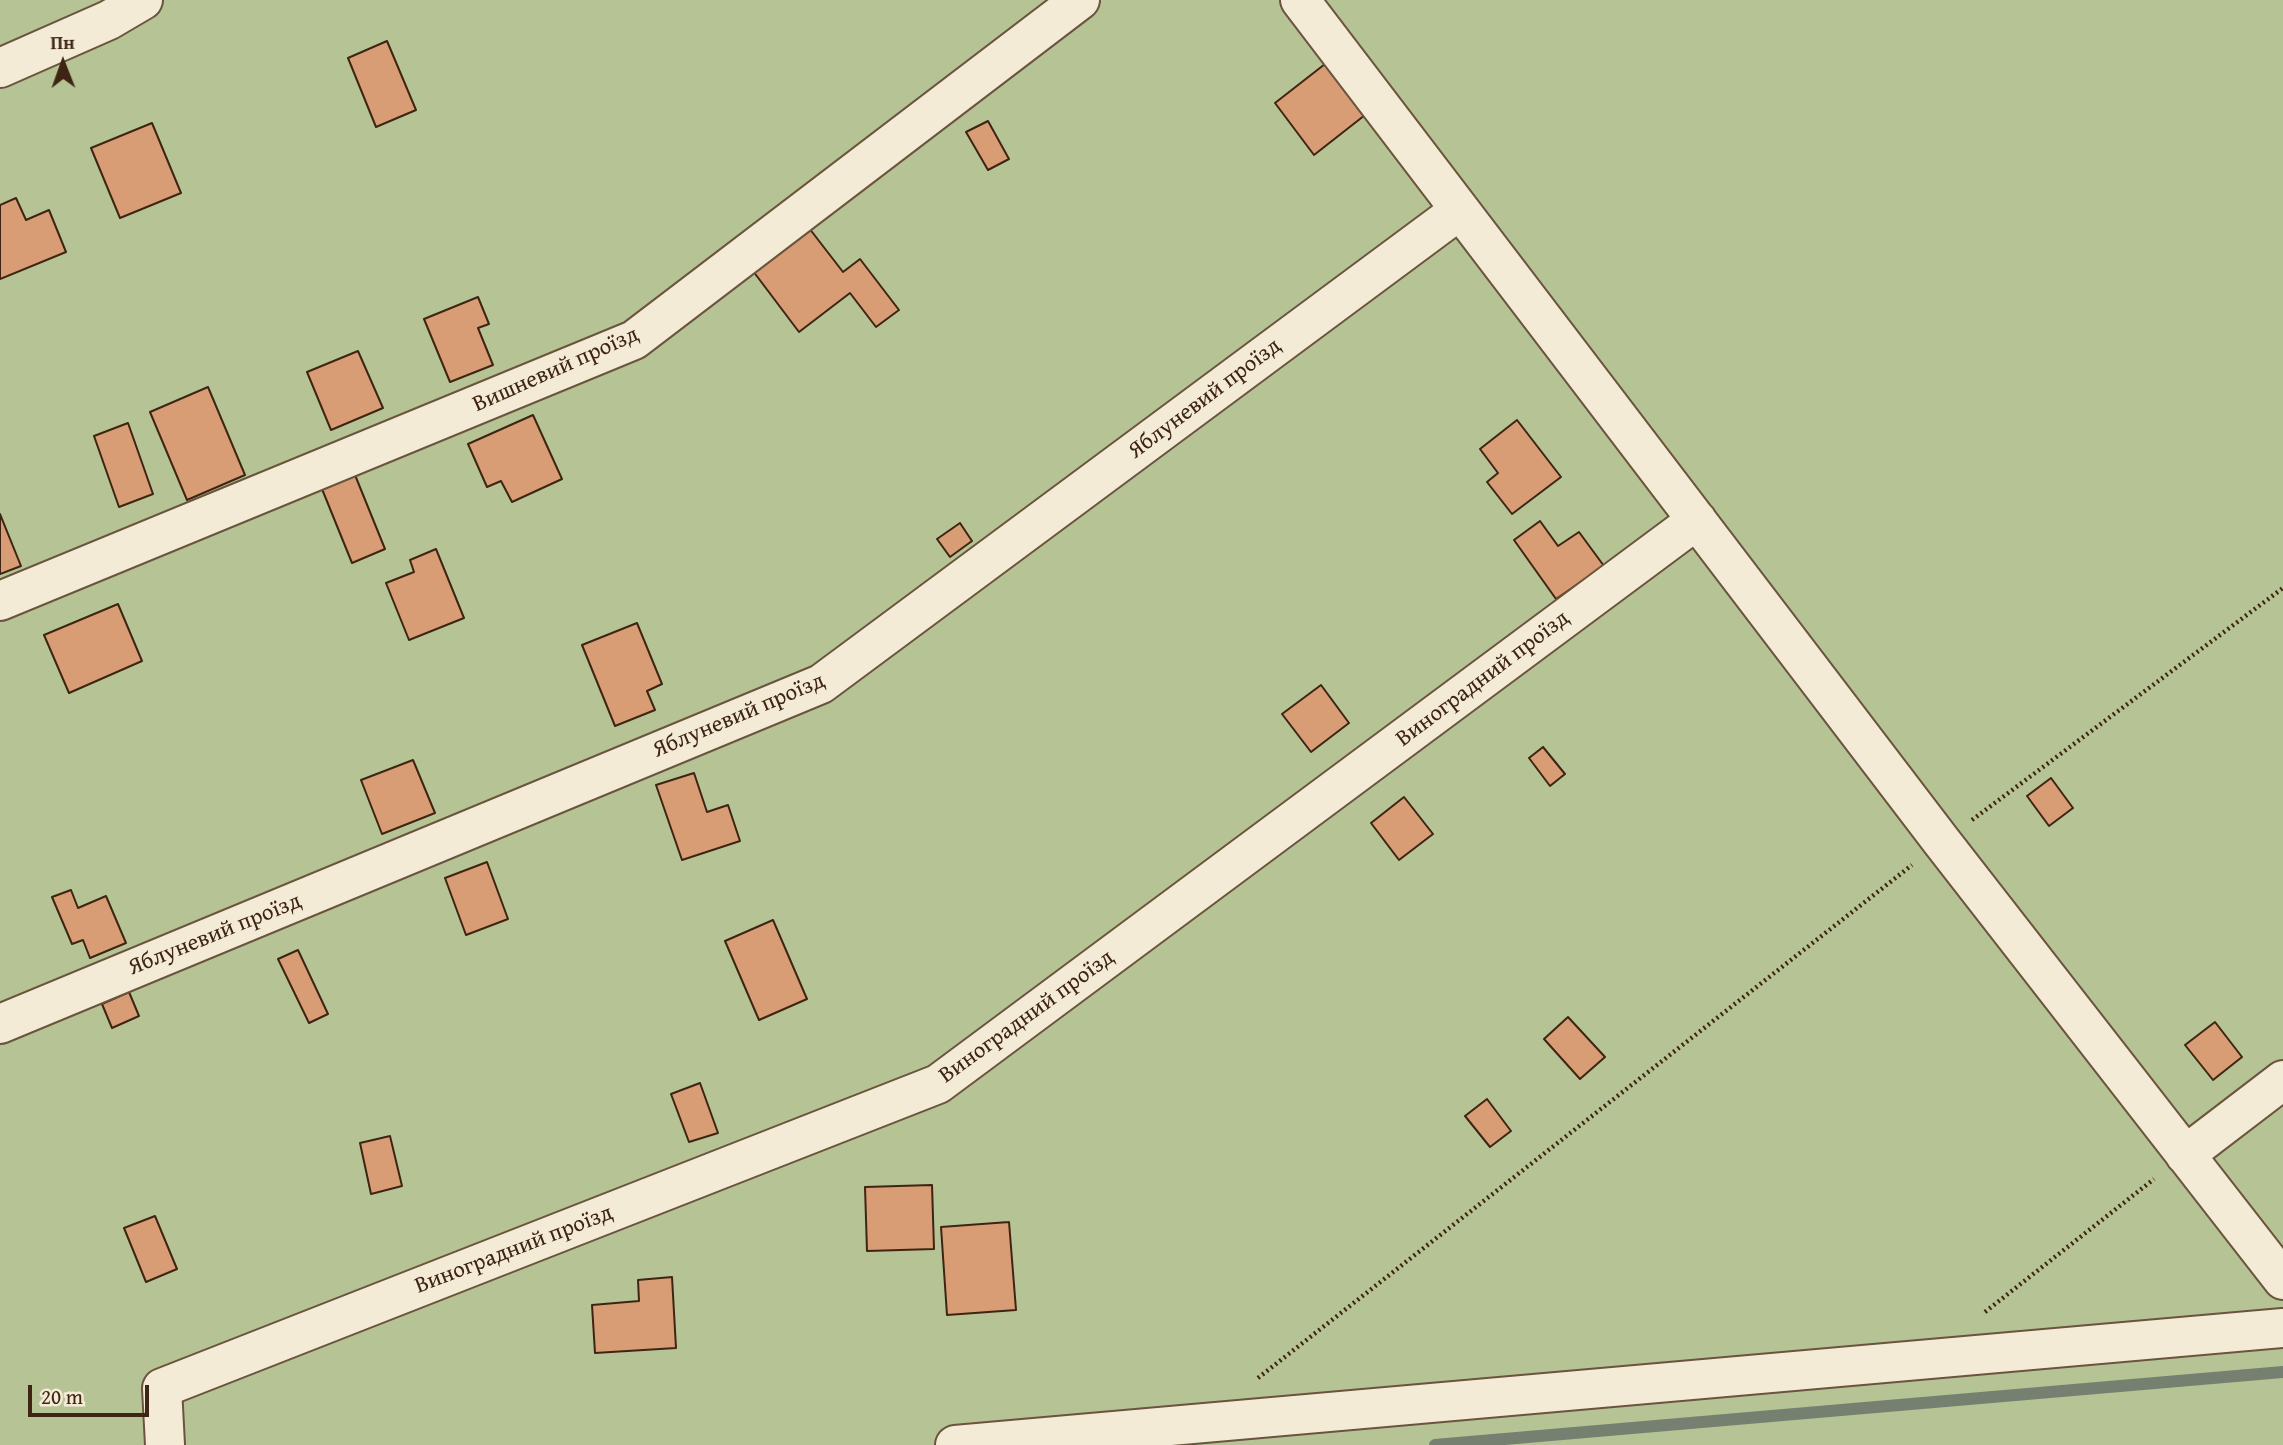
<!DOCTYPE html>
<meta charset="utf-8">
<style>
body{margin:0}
#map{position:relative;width:2283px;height:1445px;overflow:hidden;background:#eee0c1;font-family:"Gentium Book Plus",serif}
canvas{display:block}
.north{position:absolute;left:28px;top:28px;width:70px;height:70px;-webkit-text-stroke:5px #f4ebd7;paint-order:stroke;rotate:359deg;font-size:19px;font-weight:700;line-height:28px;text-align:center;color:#3e2513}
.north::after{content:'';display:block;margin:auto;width:24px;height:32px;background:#3e2513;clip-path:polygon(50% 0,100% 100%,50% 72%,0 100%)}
.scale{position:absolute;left:28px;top:1385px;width:121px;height:32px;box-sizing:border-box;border:4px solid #3e2513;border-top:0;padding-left:9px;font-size:21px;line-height:24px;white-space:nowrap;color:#3e2513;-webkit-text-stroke:5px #f4ebd7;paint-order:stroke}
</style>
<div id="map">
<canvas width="2283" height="1445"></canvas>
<div class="north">Пн</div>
<div class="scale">20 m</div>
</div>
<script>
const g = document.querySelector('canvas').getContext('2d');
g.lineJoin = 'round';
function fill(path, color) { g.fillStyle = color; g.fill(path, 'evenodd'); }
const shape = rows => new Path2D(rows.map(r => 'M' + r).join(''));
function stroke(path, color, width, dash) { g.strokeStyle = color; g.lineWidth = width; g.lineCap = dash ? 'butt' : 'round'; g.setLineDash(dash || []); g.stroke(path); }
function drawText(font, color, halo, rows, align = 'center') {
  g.font = font + ' "Gentium Book Plus",serif'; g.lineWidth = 5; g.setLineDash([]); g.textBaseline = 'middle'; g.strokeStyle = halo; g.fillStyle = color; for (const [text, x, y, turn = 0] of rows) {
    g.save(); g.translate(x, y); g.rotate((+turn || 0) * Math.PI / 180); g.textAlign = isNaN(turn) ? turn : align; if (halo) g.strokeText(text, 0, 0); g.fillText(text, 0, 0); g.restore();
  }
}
fill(shape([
 [0,0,2283,0,2283,1445,0,1445]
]), '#b6c394');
stroke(shape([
 [1435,1445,2283,1372]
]), '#758071', 12);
const building = shape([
 [387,41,416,110,376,127,348,58,387,41],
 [1325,64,1365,115,1314,155,1275,103,1325,64],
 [988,121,1009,159,988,170,966,132,988,121],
 [152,123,181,193,120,218,91,148,152,123],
 [16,198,26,220,49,210,66,252,0,279,0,205,16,198],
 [809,228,843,272,860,259,899,310,876,327,850,293,799,332,753,271,809,228],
 [478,297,489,324,478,328,493,365,450,382,424,319,478,297],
 [358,351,383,408,331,430,307,372,358,351],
 [208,387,245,475,187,500,150,412,208,387],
 [533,415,562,479,512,502,501,481,487,487,468,444,533,415],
 [1517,420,1561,477,1512,514,1487,482,1498,473,1480,449,1517,420],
 [128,423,153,494,119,507,94,436,128,423],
 [355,475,385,549,352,563,322,489,355,475],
 [0,514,21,566,0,574,0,514],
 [1540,521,1558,546,1579,532,1604,566,1556,599,1514,540,1540,521],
 [960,523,972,541,950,557,937,539,960,523],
 [436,549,464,618,409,640,386,583,414,572,410,560,436,549],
 [118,604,142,661,69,693,44,635,118,604],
 [637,623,662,684,647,691,655,710,615,726,582,645,637,623],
 [1321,685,1349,723,1311,752,1282,714,1321,685],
 [1543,747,1565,774,1550,786,1529,758,1543,747],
 [413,760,435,813,382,834,361,780,413,760],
 [694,773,707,812,728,805,740,841,682,860,656,785,694,773],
 [2051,778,2073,808,2049,826,2027,796,2051,778],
 [1404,797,1433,834,1399,860,1371,823,1404,797],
 [487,862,508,919,466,935,445,878,487,862],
 [71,890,78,908,106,896,126,943,90,958,83,940,72,944,52,897,71,890],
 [773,920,807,999,759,1020,725,941,773,920],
 [298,950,328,1014,309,1023,278,959,298,950],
 [129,992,139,1016,112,1028,102,1004,129,992],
 [1568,1017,1605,1057,1580,1079,1544,1039,1568,1017],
 [2215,1022,2242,1057,2213,1080,2185,1045,2215,1022],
 [700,1083,718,1133,689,1142,671,1094,700,1083],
 [1487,1099,1511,1131,1490,1147,1465,1116,1487,1099],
 [390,1136,402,1186,371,1194,360,1143,390,1136],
 [932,1185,934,1249,867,1251,865,1187,932,1185],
 [155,1216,177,1269,146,1282,124,1228,155,1216],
 [1009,1222,1016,1310,947,1315,941,1227,1009,1222],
 [672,1277,676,1348,595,1353,592,1305,639,1301,638,1280,672,1277]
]);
fill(building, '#d89d74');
stroke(building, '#3e2513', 2);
const minor = shape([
 [1300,0,1942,842,2283,1280],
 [0,68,109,20,143,0],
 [0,601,634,340,1080,0],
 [0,1024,821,684,1460,210],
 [2185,1155,2283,1080],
 [165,1445,162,1388,938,1084,1697,520],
 [955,1445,2283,1328]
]);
stroke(minor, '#6a543e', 42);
stroke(shape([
 [1972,820,2283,588],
 [1985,1312,2154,1179],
 [1258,1378,1912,865]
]), '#3e2513', 4.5, [2, 3.5]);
stroke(minor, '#f4ebd7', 38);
drawText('23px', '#3e2513', '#f4ebd7', [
 ["Вишневий проїзд",556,370,-24],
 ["Яблуневий проїзд",1205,399,-37],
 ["Виноградний проїзд",1483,679,-37],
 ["Яблуневий проїзд",739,716,-23],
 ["Яблуневий проїзд",215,935,-22],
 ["Виноградний проїзд",1027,1017,-36],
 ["Виноградний проїзд",514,1250,-21]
]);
</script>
